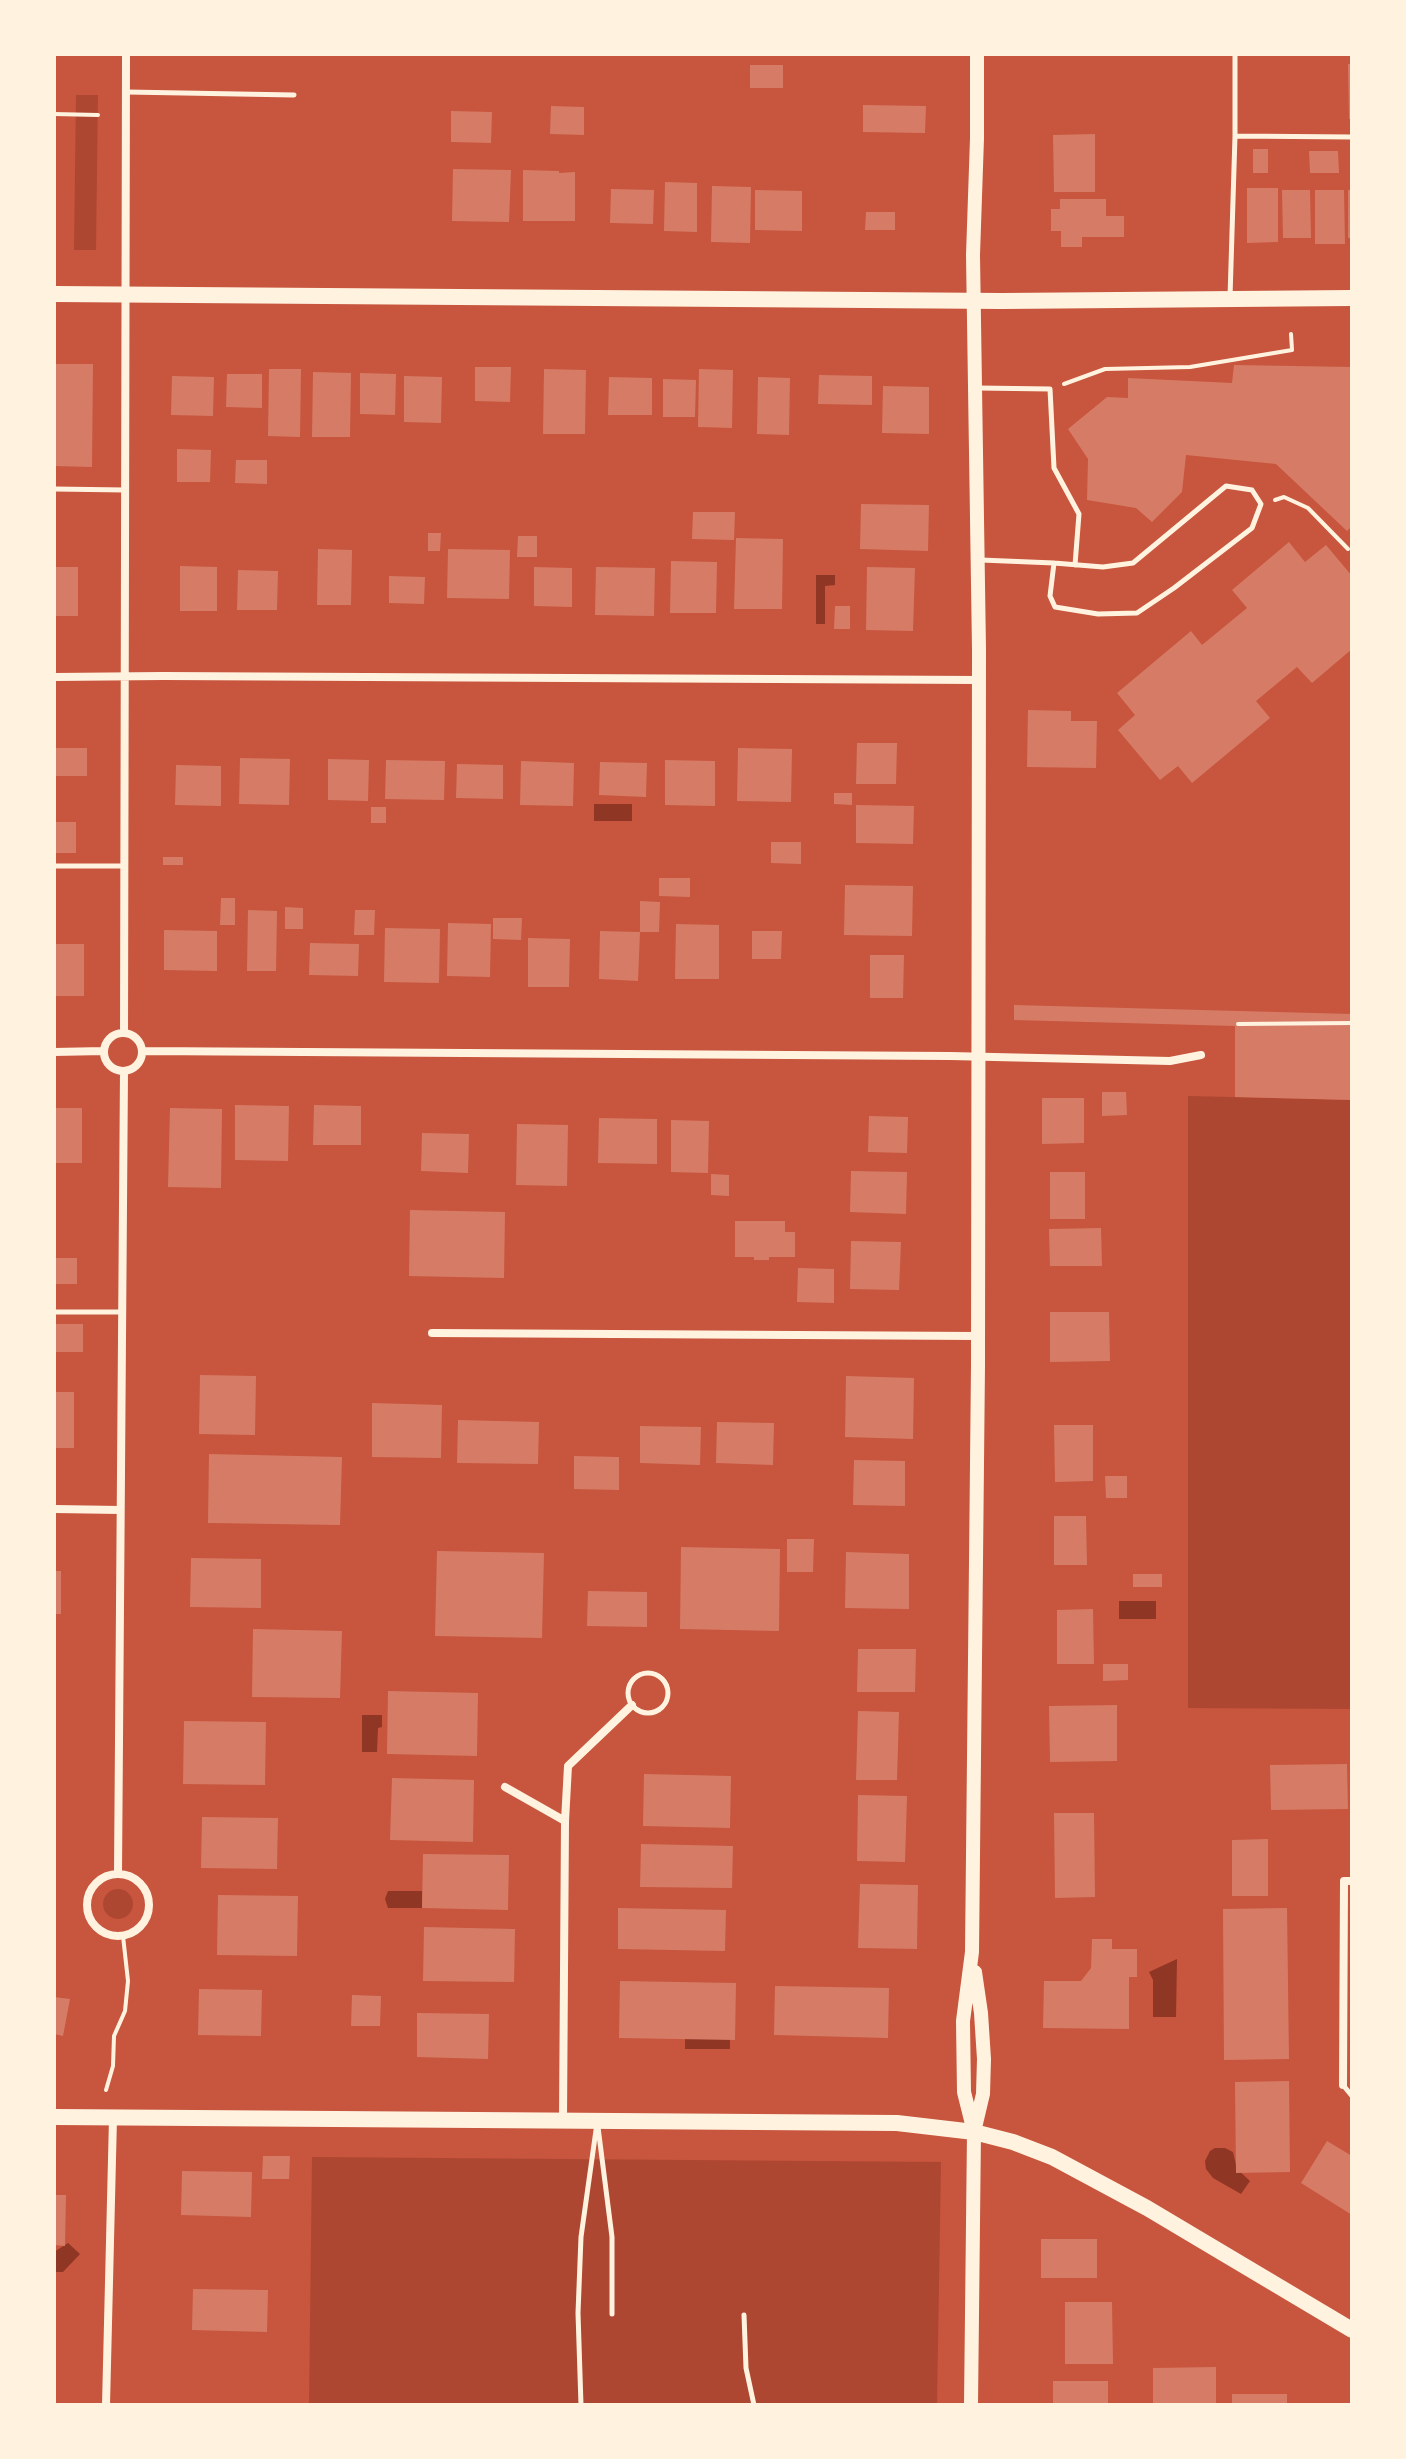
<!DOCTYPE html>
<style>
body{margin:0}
#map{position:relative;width:1406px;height:2459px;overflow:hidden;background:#c8553d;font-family:Helvetica,sans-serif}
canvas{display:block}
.frame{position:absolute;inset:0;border:56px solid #fff3e0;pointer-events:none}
</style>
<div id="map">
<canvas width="1406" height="2459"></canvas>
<div class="frame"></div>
</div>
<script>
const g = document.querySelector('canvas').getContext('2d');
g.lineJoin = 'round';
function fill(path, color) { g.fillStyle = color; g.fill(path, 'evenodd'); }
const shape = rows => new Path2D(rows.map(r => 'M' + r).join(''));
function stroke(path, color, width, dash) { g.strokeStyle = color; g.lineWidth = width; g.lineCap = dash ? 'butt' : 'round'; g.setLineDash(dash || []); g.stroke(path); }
fill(shape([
 [76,95,98,95,96,250,74,250],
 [1188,1096,1352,1100,1352,1709,1188,1708],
 '103 1904a15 15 0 1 1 30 0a15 15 0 1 1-30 0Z',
 [312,2157,941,2162,937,2405,309,2405]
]), '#ae4732');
fill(shape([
 [816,575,835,575,835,585,825,586,825,624,816,624],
 [594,804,632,804,632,821,594,821],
 [1119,1601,1156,1601,1156,1619,1119,1619],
 [362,1715,382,1715,382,1727,378,1728,377,1752,362,1752],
 [388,1891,422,1891,422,1908,388,1908,385,1899],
 [1177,1959,1176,2017,1153,2017,1153,1980,1149,1972],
 [685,2023,730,2023,730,2049,685,2049],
 [1215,2148,1225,2148,1233,2152,1237,2169,1250,2181,1241,2194,1213,2178,1206,2169,1205,2161,1210,2151],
 [68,2243,80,2254,63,2272,54,2272,54,2252]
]), '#8f3625');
fill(shape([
 [1348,64,1352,64,1352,119,1349,119],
 [750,65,783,65,783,88,750,88],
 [863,105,926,106,925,133,863,132],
 [551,106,584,107,584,135,550,134],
 [451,111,492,112,491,143,451,142],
 [1095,134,1095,192,1054,192,1053,135],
 [1253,149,1268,149,1268,173,1253,173],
 [1309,151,1338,151,1339,173,1310,173],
 [453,169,511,170,509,222,452,221],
 [523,170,559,171,559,173,575,172,575,221,523,221],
 [665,182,697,183,697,232,664,231],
 [712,186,751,187,750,243,711,242],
 [1247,188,1278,188,1278,242,1247,243],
 [611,189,654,190,653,224,610,223],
 [755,190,802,191,802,231,755,230],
 [1282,190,1310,190,1311,238,1283,238],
 [1315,190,1344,190,1345,244,1315,244],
 [1348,190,1352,190,1352,238,1348,238],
 [1060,199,1106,199,1106,216,1124,216,1124,237,1082,237,1082,247,1061,247,1061,231,1051,231,1051,209,1060,209],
 [866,212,895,212,895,230,865,230],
 [54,364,93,364,92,467,54,466],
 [1234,365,1352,367,1352,526,1347,531,1276,464,1186,455,1182,492,1152,522,1136,508,1087,500,1088,459,1068,429,1107,397,1128,398,1128,378,1232,383],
 [475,367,511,367,510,402,475,401],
 [269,369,301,369,300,437,268,436],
 [544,369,586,370,585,434,543,434],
 [699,369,733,370,732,428,698,427],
 [313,372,351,373,350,437,312,437],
 [360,373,396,374,395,415,360,414],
 [227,374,262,374,262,408,226,407],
 [819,375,872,376,872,405,818,404],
 [172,376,214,377,213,416,171,415],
 [404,376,442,377,441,423,404,422],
 [609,377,652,378,652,415,608,415],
 [758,377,790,378,789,435,757,434],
 [663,379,696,380,695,417,663,417],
 [883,386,929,387,929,434,882,433],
 [177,449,211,450,210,482,177,482],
 [236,460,267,460,267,484,235,483],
 [861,504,929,505,928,551,860,549],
 [693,512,735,512,734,540,692,539],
 [428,533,441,533,440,551,428,551],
 [518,536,537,536,537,557,517,557],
 [736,538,783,539,782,609,734,609],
 [1289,542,1305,562,1326,545,1352,576,1352,649,1312,683,1297,667,1256,701,1270,718,1192,783,1178,766,1160,780,1118,730,1135,715,1117,693,1191,631,1202,645,1247,608,1232,590],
 [318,549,352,550,351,605,317,605],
 [448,549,510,550,509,599,447,598],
 [671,561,717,562,716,613,670,613],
 [180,566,217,567,217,611,180,611],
 [54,567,78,567,78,616,54,616],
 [534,567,572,568,572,607,534,606],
 [596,567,655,568,654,616,595,615],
 [867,567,915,568,913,631,866,630],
 [238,570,278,571,277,610,237,610],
 [389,576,425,577,424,604,389,603],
 [835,606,850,606,850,629,834,629],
 [1028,710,1071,711,1071,721,1097,721,1096,768,1027,767],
 [857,743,897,743,896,784,856,784],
 [54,748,87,748,87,776,54,776],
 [738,748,792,749,791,802,737,801],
 [240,758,290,759,289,805,239,804],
 [328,759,369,760,368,801,328,800],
 [386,760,445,761,444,800,385,799],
 [665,760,715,761,715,806,665,805],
 [521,761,574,763,573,806,520,805],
 [600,762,647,763,646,797,599,795],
 [457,764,503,765,503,799,456,798],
 [176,765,221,766,221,806,175,805],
 [834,793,852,793,852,805,834,804],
 [856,805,914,806,913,844,856,843],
 [371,807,386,807,386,823,371,823],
 [54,822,76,822,76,853,54,853],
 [771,842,801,842,801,864,771,863],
 [163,857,183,857,183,865,163,865],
 [659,878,690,878,690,897,659,896],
 [845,885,913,886,912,936,844,935],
 [221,898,235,898,235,925,220,925],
 [640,901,660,902,659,932,640,932],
 [285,907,303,908,303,929,285,929],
 [248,910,277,911,276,971,247,971],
 [355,910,375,910,374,935,354,935],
 [493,918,522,918,521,940,493,939],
 [448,923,491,924,490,977,447,976],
 [676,924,719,925,719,979,675,979],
 [385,928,440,929,439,983,384,982],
 [164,930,217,931,217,971,164,970],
 [600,931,640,932,638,981,599,979],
 [752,931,782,931,781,959,752,959],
 [528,938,570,939,569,987,528,987],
 [310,943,359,944,358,976,309,975],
 [54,944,84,944,84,996,54,996],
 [870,955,904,955,903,998,870,998],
 [1014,1005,1352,1014,1352,1100,1235,1097,1235,1026,1014,1020],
 [1102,1092,1126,1092,1127,1115,1102,1116],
 [1042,1098,1084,1098,1084,1143,1042,1144],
 [235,1105,289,1106,288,1161,235,1160],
 [314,1105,361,1106,361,1145,313,1145],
 [54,1108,82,1108,82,1163,54,1163],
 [170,1108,222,1109,221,1188,168,1187],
 [869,1116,908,1117,907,1153,868,1152],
 [599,1118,657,1119,657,1164,598,1163],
 [671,1120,709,1121,708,1173,671,1172],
 [517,1124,568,1125,567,1186,516,1185],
 [422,1133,469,1134,468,1173,421,1171],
 [851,1171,907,1172,906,1214,850,1212],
 [1050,1172,1085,1172,1085,1219,1050,1219],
 [711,1174,729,1175,729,1196,711,1195],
 [410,1210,505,1212,504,1278,409,1276],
 [735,1221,785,1221,785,1232,795,1232,795,1257,769,1257,769,1260,754,1260,754,1257,735,1257],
 [1101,1228,1102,1266,1050,1266,1049,1229],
 [851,1241,901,1242,899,1290,850,1289],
 [54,1258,77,1258,77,1284,54,1284],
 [798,1268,834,1269,834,1303,797,1302],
 [1050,1312,1109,1312,1110,1361,1050,1362],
 [54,1324,83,1324,83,1352,54,1352],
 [200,1375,256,1376,255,1435,199,1434],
 [846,1376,914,1378,913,1439,845,1437],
 [54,1392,74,1392,74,1448,54,1448],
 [372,1403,442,1405,441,1458,372,1457],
 [458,1420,539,1422,538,1464,457,1463],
 [717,1422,774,1423,773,1465,716,1463],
 [1054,1425,1093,1425,1093,1481,1055,1482],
 [640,1426,701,1427,700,1465,640,1463],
 [209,1454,342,1457,340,1525,208,1523],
 [574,1456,619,1457,619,1490,574,1489],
 [854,1460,905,1461,905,1506,853,1505],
 [1105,1476,1127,1476,1127,1498,1106,1498],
 [1054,1516,1086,1516,1087,1565,1054,1565],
 [787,1539,814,1539,813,1572,787,1572],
 [681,1547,780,1549,779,1631,680,1629],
 [437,1551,544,1553,542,1638,435,1636],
 [846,1552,909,1554,909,1609,845,1608],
 [191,1558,261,1559,261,1608,190,1607],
 [54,1571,61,1571,61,1614,54,1614],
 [1133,1574,1162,1574,1162,1587,1133,1587],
 [588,1591,647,1592,647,1627,587,1626],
 [1093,1609,1094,1664,1057,1664,1057,1610],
 [253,1629,342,1631,340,1698,252,1697],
 [858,1649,916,1649,915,1692,857,1692],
 [1103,1664,1128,1664,1128,1680,1103,1681],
 [388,1691,478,1693,477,1756,387,1754],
 [1117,1705,1117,1761,1050,1762,1049,1706],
 [858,1711,899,1712,897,1780,856,1780],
 [184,1721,266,1722,265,1785,183,1784],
 [1347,1764,1348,1809,1271,1810,1270,1765],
 [644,1774,731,1776,730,1828,643,1826],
 [392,1778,474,1780,473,1842,390,1840],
 [858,1795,907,1796,905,1862,857,1861],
 [1054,1813,1094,1813,1095,1897,1055,1898],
 [202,1817,278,1818,277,1869,201,1868],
 [1268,1839,1268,1896,1232,1896,1232,1840],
 [641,1844,733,1846,732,1888,640,1887],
 [423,1854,509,1855,508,1910,422,1908],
 [860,1884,918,1885,917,1949,858,1948],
 [218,1895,298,1896,297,1956,217,1955],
 [618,1908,726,1910,725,1951,618,1949],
 [1287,1908,1289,2059,1224,2060,1223,1909],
 [424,1927,515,1929,514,1982,423,1981],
 [1092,1939,1112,1939,1112,1949,1137,1949,1137,1977,1129,1977,1129,2029,1043,2028,1044,1981,1081,1981,1091,1968],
 [620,1981,736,1983,735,2040,619,2038],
 [775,1986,889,1988,888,2038,774,2035],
 [199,1989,262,1990,261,2036,198,2035],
 [352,1995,381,1996,380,2026,351,2026],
 [54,1997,70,1999,63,2036,54,2034],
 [417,2013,489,2014,488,2059,417,2057],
 [1289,2081,1290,2172,1236,2173,1235,2082],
 [1327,2141,1352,2156,1352,2215,1301,2183],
 [263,2156,290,2156,289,2179,262,2179],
 [182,2171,252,2172,251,2217,181,2215],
 [54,2195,66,2195,65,2246,54,2245],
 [1041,2239,1097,2239,1097,2278,1041,2278],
 [193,2289,268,2290,267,2332,192,2330],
 [1065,2302,1112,2302,1113,2364,1065,2364],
 [1216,2367,1216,2405,1153,2405,1153,2368],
 [1053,2381,1108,2381,1108,2405,1053,2405],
 [1232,2394,1287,2394,1287,2405,1232,2405]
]), '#d67c66');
stroke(shape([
 [54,114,98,115],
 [1064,384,1105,369,1190,367,1292,350,1291,334],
 [1275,500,1284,497,1308,508,1348,549],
 [1238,1024,1352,1023],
 [106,2090,113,2066,114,2036,125,2011,128,1981,123,1936]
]), '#fff3e0', 4);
stroke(shape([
 [1235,54,1235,136,1352,137],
 [127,92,294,95],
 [1230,297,1235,136],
 [978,388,1050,389,1054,468,1079,514,1075,565],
 [54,489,125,490],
 [981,560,1054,563,1103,567,1133,563,1226,486,1252,490,1261,504,1252,528,1174,588,1137,613,1098,614,1055,607,1050,596,1054,563],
 [54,866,124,866],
 [54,1312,122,1312],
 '628 1693a20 20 0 1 1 40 0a20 20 0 1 1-40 0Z',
 [1343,2085,1352,2096],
 [598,2127,612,2237,612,2314],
 [744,2315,746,2368,754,2405],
 [581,2405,578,2313,581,2237,597,2123]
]), '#fff3e0', 5);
stroke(shape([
 [54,677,163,676,979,680],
 [124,1033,126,54],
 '104 1052a19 19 0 1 1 38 0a19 19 0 1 1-38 0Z',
 [142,1051,950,1056,1170,1061,1201,1055],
 [54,1052,104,1051],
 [432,1333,978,1336],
 [54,1509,120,1510],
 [505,1787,565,1821],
 [118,1873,124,1071],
 '87 1905a31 31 0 1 1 62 0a31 31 0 1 1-62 0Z',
 [1343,2085,1344,1881,1352,1881],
 [563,2120,565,1821,568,1766,632,1705],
 [106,2405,113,2118]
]), '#fff3e0', 8);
stroke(shape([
 [974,2132,964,2092,963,2021,972,1952,978,1365,979,650,973,255,977,138,977,54],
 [971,2405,974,2132,983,2094,984,2059,981,2013,975,1972]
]), '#fff3e0', 14);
stroke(shape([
 [54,294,1002,301,1352,298],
 [54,2117,897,2123,974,2132,1013,2142,1052,2157,1147,2208,1352,2330]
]), '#fff3e0', 16);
</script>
